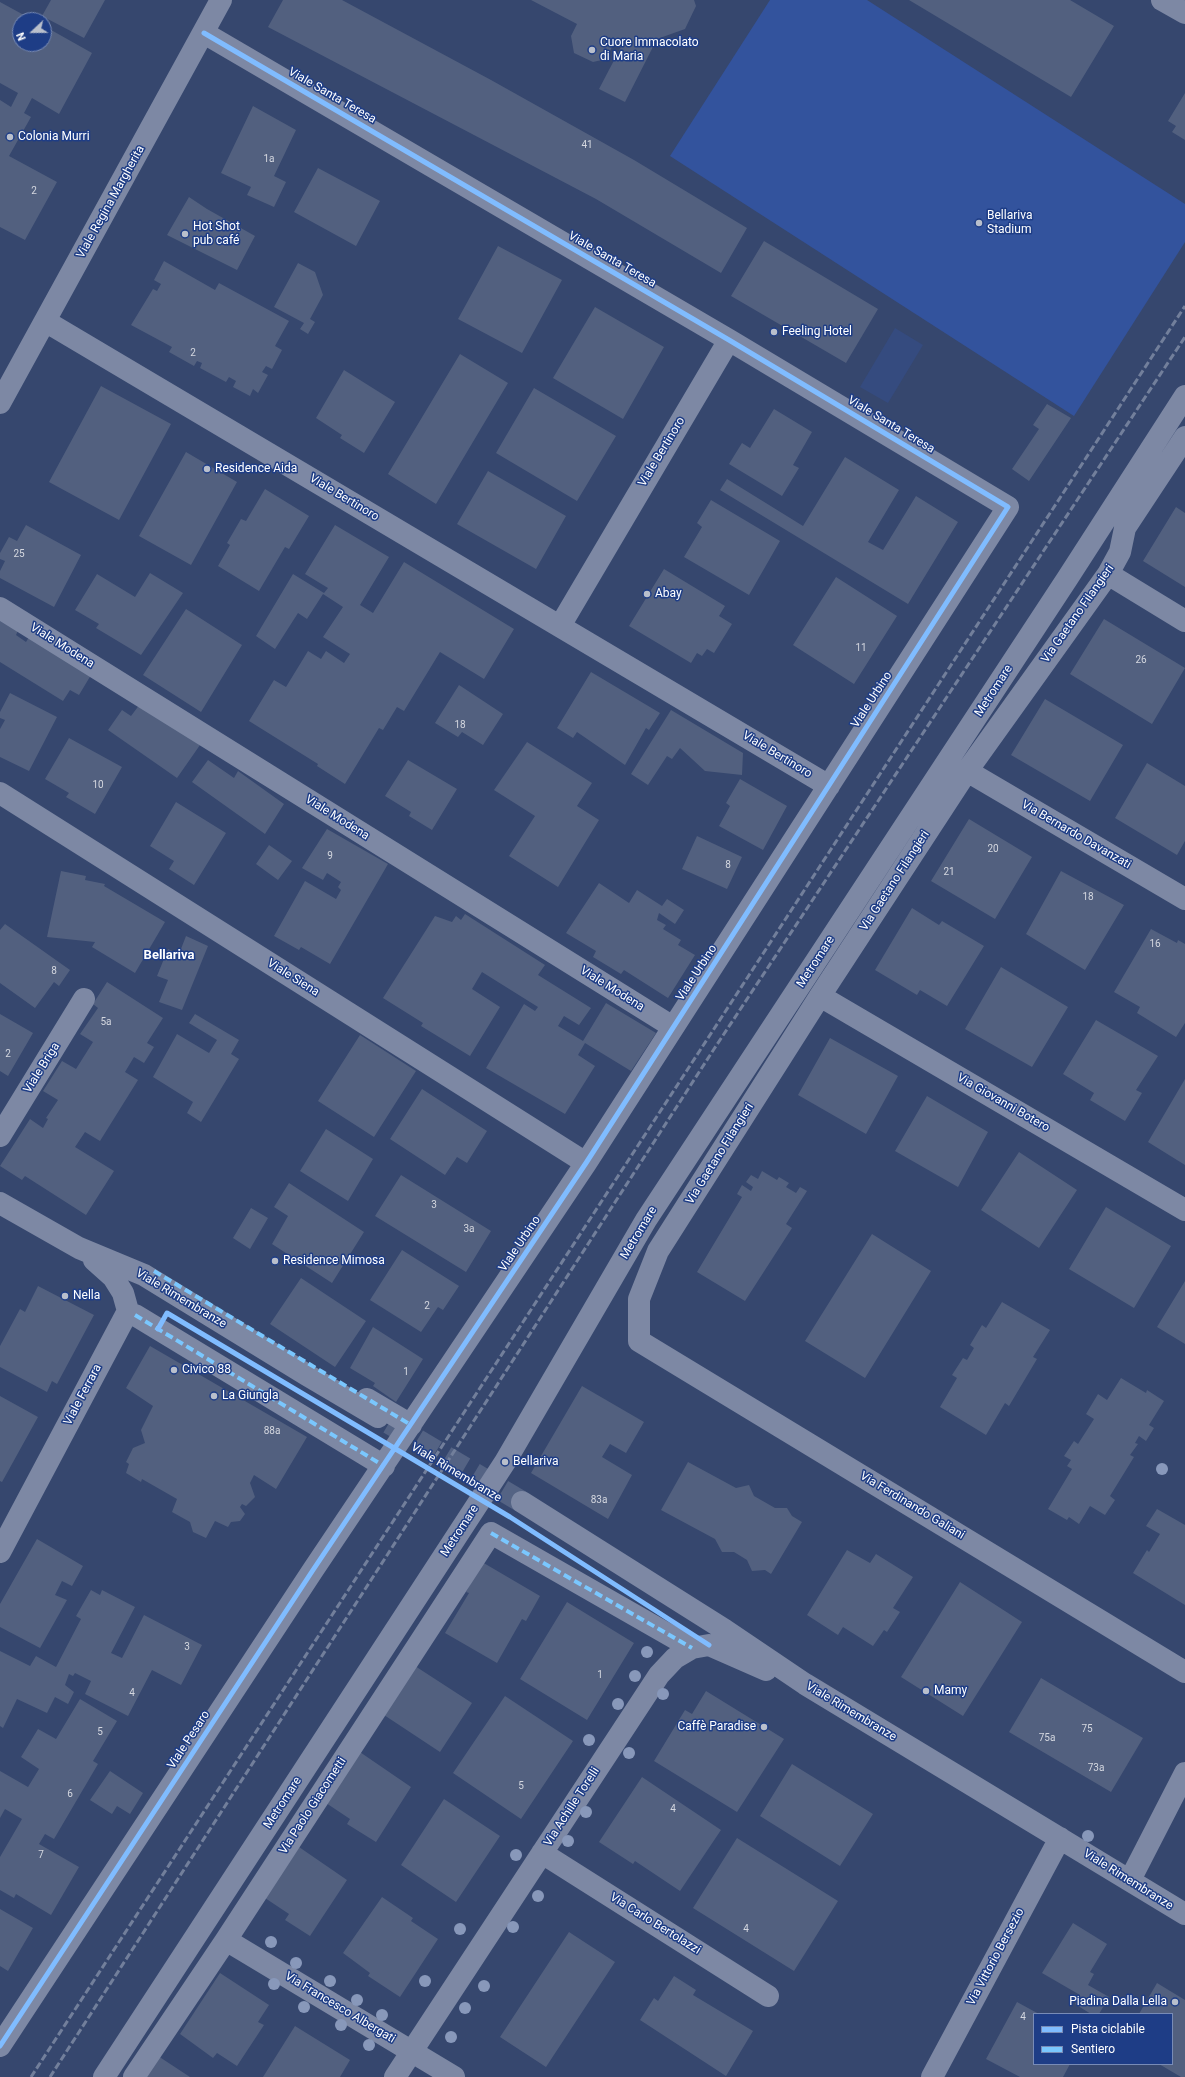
<!DOCTYPE html>
<meta charset="utf-8">
<style>
body{margin:0}
#map{position:relative;width:1185px;height:2077px;overflow:hidden;background:#36476e;font-family:Roboto,sans-serif}
canvas{display:block}
.legend{position:absolute;left:1033px;top:2013px;width:140px;height:52px;box-sizing:border-box;background:#1e3d86;border:1px solid #788bb6;margin:0;padding:5px 7px;list-style:none;font-size:12px;color:#fff}
.legend li{display:flex;align-items:center;gap:8px;height:20px}
.legend b{width:20px;border:1px solid #788bb6}
.north{position:absolute;left:12px;top:12px;width:40px;height:40px;box-sizing:border-box;background:#1e3d86;border:1px solid #788bb6;border-radius:50%;rotate:248deg;font-size:11px;font-weight:700;line-height:16px;text-align:center;color:#fff}
.north::after{content:'';display:block;margin:auto;width:14px;height:18px;background:#b9bfcc;clip-path:polygon(50% 0,100% 100%,50% 72%,0 100%)}
</style>
<div id="map">
<canvas width="1185" height="2077"></canvas>
<ul class="legend">
<li><b style="height:5px;background:#80bcff"></b>Pista ciclabile</li>
<li><b style="height:5px;background:#7ac7fe"></b>Sentiero</li>
</ul>
<div class="north">N</div>
</div>
<script>
const g = document.querySelector('canvas').getContext('2d');
g.lineJoin = 'round';
function fill(path, color) { g.fillStyle = color; g.fill(path, 'evenodd'); }
const shape = rows => new Path2D(rows.map(r => 'M' + r).join(''));
function stroke(path, color, width, dash) { g.strokeStyle = color; g.lineWidth = width; g.lineCap = dash ? 'butt' : 'round'; g.setLineDash(dash || []); g.stroke(path); }
function drawText(font, color, halo, rows, align = 'center') {
  g.font = font + ' Roboto,sans-serif'; g.lineWidth = 3; g.setLineDash([]); g.textBaseline = 'middle'; g.strokeStyle = halo; g.fillStyle = color; for (const [text, x, y, turn = 0] of rows) {
    g.save(); g.translate(x, y); g.rotate((+turn || 0) * Math.PI / 180); g.textAlign = isNaN(turn) ? turn : align; if (halo) g.strokeText(text, 0, 0); g.fillText(text, 0, 0); g.restore();
  }
}
fill(shape([
 [770,0,867,0,1185,204,1185,242,1074,416,670,156]
]), '#33539d');
fill(shape([
 [895,328,923,345,888,403,860,387]
]), '#354b7f');
fill(shape([
 [51,0,105,0,84,38,42,16],
 [283,0,342,0,491,80,634,160,747,228,721,273,596,199,268,27],
 [531,0,694,0,696,6,685,29,657,39,625,102,599,89,621,47,614,43,606,59,593,62,574,53,571,36,577,24],
 [909,0,1070,0,1114,26,1071,97],
 [0,2,33,20,20,20,20,44,44,44,44,26,92,53,59,114,32,98,24,113,31,117,9,156,57,182,25,240,0,227,0,100,11,107,18,93,0,83],
 [1185,93,1185,140,1172,132,1176,126,1168,121],
 [253,106,296,130,274,176,286,182,274,207,247,195,251,187,221,173],
 [318,168,380,201,356,246,294,212],
 [189,197,207,209,255,236,237,270,167,235],
 [764,241,878,309,846,363,731,296],
 [498,246,562,280,522,353,458,319],
 [164,261,215,290,219,283,289,321,275,346,282,350,272,369,266,366,262,372,268,375,258,393,253,389,250,396,233,387,236,381,229,377,226,382,200,368,202,363,197,361,194,366,169,352,172,347,131,325,153,289,157,291,161,284,154,280],
 [298,263,315,272,323,295,310,319,315,322,308,334,300,329,304,323,274,307],
 [595,307,664,347,623,419,553,378],
 [460,354,508,383,436,504,388,474],
 [344,370,395,402,364,453,340,438,342,435,316,418],
 [101,386,171,424,119,520,49,482],
 [534,388,616,436,577,501,496,453],
 [1047,404,1071,418,1029,481,1012,469,1039,429,1033,425],
 [774,409,812,432,793,465,799,468,782,496,729,464,742,443,750,448],
 [186,452,237,482,191,565,139,536],
 [845,457,899,490,868,542,883,550,916,496,958,522,908,604,720,490,727,479,803,526],
 [488,471,566,516,536,569,457,524],
 [265,489,309,516,289,549,285,547,259,591,218,566,230,545,227,543,241,519,246,521],
 [711,500,780,541,749,595,684,557,702,527,697,523],
 [1176,507,1185,513,1185,587,1143,561],
 [26,525,81,555,54,607,0,578,0,571,5,561,0,559,0,553,9,537,17,541],
 [335,525,389,557,360,605,373,613,404,562,514,629,484,679,440,652,404,711,397,707,383,730,379,728,345,784,317,766,318,764,249,721,274,680,286,687,308,651,321,659,326,651,344,663,350,654,323,637,343,607,323,594,307,619,298,613,275,649,256,636,293,574,324,593,328,588,305,574],
 [664,569,725,606,719,616,732,624,714,653,707,649,702,656,697,653,691,663,629,626],
 [150,573,183,593,141,655,96,628,99,624,75,610,97,574,135,597],
 [836,577,897,616,854,684,793,645],
 [186,609,242,645,201,712,143,675],
 [0,613,21,624,16,635,26,642,29,637,91,675,79,695,70,690,63,701,0,662],
 [1104,619,1185,668,1152,724,1070,674],
 [591,672,660,713,649,730,646,728,625,765,577,732,573,738,557,728],
 [459,685,503,714,483,745,462,732,458,737,435,723],
 [10,693,57,717,29,771,0,757,0,729,5,720,0,718,0,712],
 [1045,699,1123,745,1090,801,1011,755],
 [140,704,200,745,177,778,108,730,122,710,131,716],
 [671,710,743,753,742,775,705,771,680,748,672,759,667,756,648,785,631,774],
 [69,738,122,767,95,814,66,797,69,793,45,779],
 [527,742,592,783,577,806,599,820,558,887,509,856,535,816,494,790],
 [208,760,234,778,238,771,284,804,265,834,192,782],
 [408,760,457,789,432,830,409,816,411,812,385,796],
 [1147,763,1185,786,1185,841,1177,855,1115,818],
 [740,779,787,806,763,850,719,826,730,806,726,803],
 [176,802,226,833,194,885,169,869,174,861,150,846],
 [969,819,1032,857,995,919,931,881],
 [327,829,388,864,330,964,301,947,299,950,274,936,305,881,336,899,341,890,338,887,341,882,327,873,323,880,302,868],
 [697,836,742,857,727,889,682,869],
 [269,845,292,861,278,880,256,864],
 [61,871,86,876,85,880,105,884,104,886,165,922,135,973,92,947,95,942,47,937],
 [1061,871,1124,905,1085,970,1026,934],
 [599,883,629,903,637,890,662,906,667,899,684,910,675,924,659,913,657,920,666,925,663,929,681,940,678,945,695,955,668,998,624,970,621,974,593,957,596,951,566,933],
 [912,908,939,925,942,921,984,946,947,1006,920,990,917,995,875,970],
 [465,914,545,965,538,975,591,1008,579,1025,564,1016,558,1026,583,1041,606,1003,656,1033,631,1071,585,1043,578,1055,595,1066,565,1114,486,1068,524,1004,535,1011,538,1007,482,972,472,989,500,1007,470,1056,421,1026,423,1023,383,998,435,916,452,922,456,916,461,920],
 [5,924,70,970,59,986,54,982,35,1008,0,983,0,930],
 [1151,929,1177,943,1178,940,1185,944,1185,1023,1176,1037,1137,1013,1140,1007,1114,992],
 [186,936,208,946,182,1010,159,1002,168,980,157,976,168,949,179,954],
 [1001,967,1068,1007,1032,1067,965,1029],
 [107,982,163,1018,147,1043,154,1047,144,1063,134,1057,125,1072,138,1080,100,1141,85,1132,75,1147,114,1171,86,1215,25,1176,22,1180,0,1166,30,1119,43,1128,48,1119,46,1118,58,1100,43,1091,62,1061,76,1069,93,1042,80,1034,98,1008,93,1004],
 [0,1014,33,1033,8,1076,0,1071],
 [195,1014,239,1040,231,1054,239,1059,201,1122,187,1113,193,1102,153,1077,177,1034,209,1053,217,1040,189,1023],
 [1096,1020,1158,1056,1136,1090,1142,1093,1125,1121,1090,1100,1094,1093,1063,1074],
 [360,1035,416,1071,374,1137,318,1101],
 [830,1038,898,1076,866,1134,798,1095],
 [1185,1079,1185,1165,1148,1142],
 [422,1089,487,1131,467,1163,457,1157,445,1175,390,1139],
 [927,1096,988,1132,958,1187,895,1151],
 [326,1129,373,1159,348,1201,300,1171],
 [1019,1152,1077,1190,1039,1248,981,1210],
 [762,1171,777,1180,779,1177,789,1183,786,1187,796,1193,800,1187,807,1191,786,1224,792,1228,745,1301,697,1272,742,1197,737,1194,742,1185,751,1191,753,1187,746,1182,751,1175,758,1179],
 [401,1175,491,1231,466,1272,375,1216],
 [289,1183,364,1232,332,1283,272,1244,288,1216,274,1207],
 [1106,1207,1171,1246,1134,1308,1069,1269],
 [251,1208,268,1218,250,1249,233,1238],
 [872,1234,931,1271,865,1378,805,1341],
 [402,1250,459,1286,443,1310,438,1307,421,1332,370,1300],
 [301,1278,366,1321,335,1367,270,1324],
 [1185,1281,1185,1344,1157,1327],
 [38,1286,94,1315,57,1384,52,1381,47,1392,0,1367,0,1346,20,1309,25,1312],
 [1002,1302,1050,1330,1033,1357,1037,1359,1009,1406,1005,1403,986,1435,940,1407,957,1378,952,1375,963,1358,967,1360,974,1348,970,1345,982,1325,986,1328],
 [373,1327,423,1359,396,1402,373,1386,375,1383,350,1368],
 [150,1346,307,1437,276,1489,254,1475,250,1483,255,1497,246,1506,242,1504,240,1507,245,1514,240,1521,231,1522,228,1527,215,1521,206,1538,193,1532,190,1522,172,1512,177,1499,142,1479,141,1482,126,1473,129,1464,126,1462,133,1448,145,1443,141,1430,153,1406,126,1388],
 [1121,1378,1146,1393,1147,1390,1164,1401,1149,1425,1154,1428,1146,1441,1139,1436,1135,1443,1138,1444,1130,1455,1134,1457,1110,1496,1115,1500,1105,1515,1090,1506,1079,1524,1069,1517,1067,1520,1048,1509,1072,1469,1067,1466,1071,1460,1064,1456,1074,1441,1078,1444,1094,1419,1086,1414,1098,1394,1107,1400],
 [582,1386,644,1422,626,1453,610,1444,602,1457,632,1475,608,1519,531,1473],
 [0,1396,38,1417,2,1482,0,1481],
 [688,1462,736,1488,749,1485,754,1496,775,1508,787,1508,792,1516,802,1522,771,1574,765,1570,752,1571,747,1560,734,1552,722,1552,715,1539,661,1510],
 [1157,1509,1185,1525,1185,1605,1133,1573,1147,1550,1149,1552,1160,1534,1146,1526],
 [37,1539,83,1566,72,1586,62,1581,55,1595,67,1600,40,1648,0,1627,0,1604],
 [847,1550,870,1563,876,1554,913,1577,893,1608,900,1612,887,1632,884,1630,873,1646,843,1627,838,1635,807,1615],
 [482,1562,540,1596,526,1621,522,1619,497,1663,445,1633,469,1593,466,1592],
 [960,1582,1022,1622,963,1716,901,1677],
 [91,1590,100,1595,102,1590,135,1607,111,1653,122,1658,144,1615,202,1645,181,1685,152,1670,128,1716,85,1694,91,1681,75,1673,73,1676,69,1674,65,1685,74,1692,68,1704,55,1697,47,1713,17,1699,3,1728,0,1726,0,1651,30,1666,36,1656,56,1667,81,1619,76,1616],
 [567,1602,634,1643,587,1720,520,1679],
 [415,1666,472,1703,440,1752,384,1715],
 [1041,1678,1143,1738,1111,1792,1009,1732],
 [706,1691,784,1739,737,1812,654,1761,685,1710,692,1714],
 [505,1696,573,1741,521,1819,453,1773],
 [80,1699,117,1721,93,1761,98,1764,54,1839,45,1834,39,1844,79,1867,51,1915,16,1894,14,1898,0,1890,0,1857,22,1819,5,1809,0,1818,0,1771,28,1787,39,1769,21,1757,38,1729,56,1739],
 [354,1748,411,1787,376,1842,347,1824,350,1819,320,1799],
 [792,1764,873,1814,840,1866,760,1816],
 [110,1771,143,1793,130,1814,117,1806,112,1814,90,1800],
 [642,1777,721,1830,680,1891,635,1861,633,1864,599,1842],
 [444,1799,500,1836,456,1902,401,1865],
 [737,1838,838,1901,794,1971,693,1908],
 [299,1847,347,1880,310,1936,285,1920,289,1914,265,1898],
 [382,1897,413,1918,411,1921,438,1939,400,1997,368,1976,370,1973,343,1953],
 [0,1909,33,1928,8,1971,0,1966],
 [1073,1923,1107,1944,1090,1972,1094,1974,1088,1985,1109,1997,1099,2014,1091,2014,1075,2004,1080,1995,1042,1973],
 [569,1932,615,1962,546,2067,500,2037],
 [220,1973,269,2005,258,2022,264,2025,237,2066,217,2053,213,2058,180,2034],
 [674,1976,696,1990,693,1995,753,2031,726,2076,640,2020,654,1998,658,2001],
 [1157,1983,1185,2000,1185,2077,1181,2077,1159,2064,1172,2064,1172,2014,1139,2014],
 [1017,2002,1039,2014,1034,2014,1034,2064,1070,2064,1063,2077,1020,2077,986,2059],
 [295,2026,350,2060,340,2077,263,2077],
 [155,2054,190,2077,141,2077]
]), '#52607f');
stroke(shape([
 [389,1423,522,1502]
]), '#546384', 22, [22, 11]);
stroke(shape([
 [1162,0,1185,13],
 [45,321,829,786],
 [0,403,221,0],
 [1185,437,1125,528,1120,552,1108,574,967,771,820,996,658,1251,639,1299,639,1341,1185,1672],
 [1108,574,1185,621],
 [0,608,673,1027],
 [560,626,729,340],
 [967,771,1185,899],
 [0,793,586,1163],
 [820,996,1185,1210],
 [0,1136,84,999],
 [0,1203,79,1248,144,1275,307,1375,378,1417],
 [135,1315,384,1466],
 [367,1399,411,1425],
 [522,1502,725,1630,805,1684,1185,1914],
 [0,1552,128,1311,123,1293,113,1277,94,1260],
 [542,1853,768,1996],
 [1130,1880,1185,1773],
 [226,1940,454,2077],
 [0,2046,313,1570,586,1163,1008,507,729,340,204,33],
 [104,2077,505,1462,646,1220,1067,579,1185,396],
 [134,2077,226,1940,491,1533,692,1648],
 [395,2077,659,1675,675,1658,692,1648,709,1645,766,1670],
 [932,2077,1060,1838]
]), '#7d88a4', 22);
stroke(shape([
 [31,2077,1185,306],
 [50,2077,714,1049,1185,337]
]), '#727f9b', 3, [7, 3]);
stroke(shape([
 [154,1271,411,1425],
 [135,1315,384,1466],
 [491,1533,692,1648]
]), '#7ac7fe', 4, [8, 4]);
stroke(shape([
 [158,1329,167,1313,510,1517,709,1645],
 [0,2046,313,1570,586,1163,1008,507,729,340,204,33]
]), '#80bcff', 5);
g.fillStyle = '#8898ba';
for (const [x, y] of [
 [1162,1469],
 [647,1652],
 [635,1676],
 [663,1694],
 [618,1704],
 [589,1740],
 [629,1753],
 [586,1812],
 [1088,1836],
 [568,1841],
 [516,1855],
 [538,1896],
 [513,1927],
 [460,1929],
 [271,1942],
 [296,1963],
 [330,1981],
 [425,1981],
 [274,1984],
 [484,1986],
 [357,2000],
 [304,2007],
 [465,2008],
 [382,2015],
 [341,2025],
 [451,2037],
 [369,2045]
]) { g.beginPath(); g.arc(x, y, 6, 0, 2 * Math.PI); g.fill(); }
for (const [x, y, r, color] of [
 [592,50,4,"#b9bfcc"],
 [10,137,4,"#b9bfcc"],
 [979,223,4,"#b9bfcc"],
 [185,234,4,"#b9bfcc"],
 [774,332,4,"#b9bfcc"],
 [207,469,4,"#b9bfcc"],
 [647,594,4,"#b9bfcc"],
 [275,1261,4,"#b9bfcc"],
 [65,1296,4,"#b9bfcc"],
 [174,1370,4,"#b9bfcc"],
 [214,1396,4,"#b9bfcc"],
 [505,1462,4,"#b9bfcc"],
 [926,1691,4,"#b9bfcc"],
 [764,1727,4,"#b9bfcc"],
 [1175,2002,4,"#b9bfcc"]
]) { const dot = new Path2D(); dot.arc(x, y, r, 0, 2 * Math.PI); g.fillStyle = color; g.fill(dot); stroke(dot, '#1e3d86', 1.5); }
drawText('10px', '#d4d7df', null, [
 ["41",587,145],
 ["1a",269,159],
 ["2",34,191],
 ["2",193,353],
 ["25",19,554],
 ["11",861,648],
 ["26",1141,660],
 ["18",460,725],
 ["10",98,785],
 ["20",993,849],
 ["9",330,856],
 ["8",728,865],
 ["21",949,872],
 ["18",1088,897],
 ["16",1155,944],
 ["8",54,971],
 ["5a",106,1022],
 ["2",8,1054],
 ["3",434,1205],
 ["3a",469,1229],
 ["2",427,1306],
 ["1",406,1372],
 ["88a",272,1431],
 ["83a",599,1500],
 ["3",187,1647],
 ["1",600,1675],
 ["4",132,1693],
 ["75",1087,1729],
 ["5",100,1732],
 ["75a",1047,1738],
 ["73a",1096,1768],
 ["5",521,1786],
 ["6",70,1794],
 ["4",673,1809],
 ["7",41,1855],
 ["4",746,1929],
 ["4",1023,2017]
]);
drawText('12px', '#fff', '#1e3d86', [
 ["Cuore Immacolato",600,43],
 ["di Maria",600,57],
 ["Colonia Murri",18,137],
 ["Bellariva",987,216],
 ["Stadium",987,230],
 ["Hot Shot",193,227],
 ["pub café",193,241],
 ["Feeling Hotel",782,332],
 ["Residence Aida",215,469],
 ["Abay",655,594],
 ["Residence Mimosa",283,1261],
 ["Nella",73,1296],
 ["Civico 88",182,1370],
 ["La Giungla",222,1396],
 ["Bellariva",513,1462],
 ["Mamy",934,1691],
 ["Caffè Paradise",756,1727,"right"],
 ["Piadina Dalla Lella",1167,2002,"right"]
], 'left');
drawText('12px', '#fff', '#1e3d86', [
 ["Viale Santa Teresa",332,96,30],
 ["Viale Regina Margherita",111,202,-61],
 ["Viale Santa Teresa",612,260,30],
 ["Viale Santa Teresa",891,425,31],
 ["Viale Bertinoro",662,452,-59],
 ["Viale Bertinoro",344,498,31],
 ["Via Gaetano Filangieri",1078,614,-55],
 ["Viale Modena",62,646,32],
 ["Metromare",994,691,-57],
 ["Viale Urbino",872,700,-57],
 ["Viale Bertinoro",777,755,31],
 ["Viale Modena",337,818,32],
 ["Via Bernardo Davanzati",1076,835,30],
 ["Via Gaetano Filangieri",895,881,-57],
 ["Metromare",816,962,-57],
 ["Viale Urbino",697,973,-57],
 ["Viale Siena",293,978,32],
 ["Viale Modena",612,989,32],
 ["Viale Briga",42,1068,-58],
 ["Via Giovanni Botero",1003,1103,30],
 ["Via Gaetano Filangieri",720,1154,-58],
 ["Metromare",639,1233,-59],
 ["Viale Urbino",520,1244,-56],
 ["Viale Rimembranze",181,1299,31],
 ["Viale Ferrara",83,1395,-62],
 ["Viale Rimembranze",456,1473,31],
 ["Via Ferdinando Galiani",912,1506,31],
 ["Metromare",460,1531,-57],
 ["Viale Rimembranze",851,1712,31],
 ["Viale Pesaro",189,1740,-57],
 ["Metromare",283,1803,-57],
 ["Via Paolo Giacometti",313,1806,-57],
 ["Via Achille Torelli",572,1807,-57],
 ["Viale Rimembranze",1128,1880,32],
 ["Via Carlo Bertolazzi",655,1924,32],
 ["Via Vittorio Bersezio",996,1957,-62],
 ["Via Francesco Albergati",340,2008,31]
]);
drawText('bold 13px', '#fff', '#1e3d86', [
 ["Bellariva",169,956]
]);
</script>
